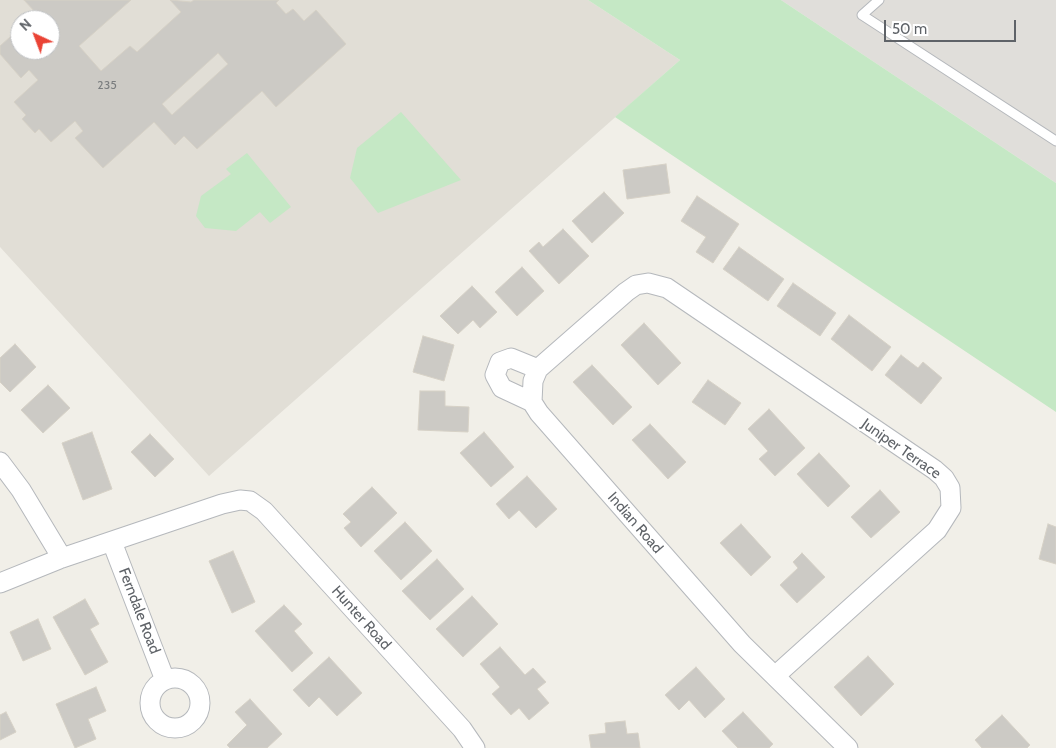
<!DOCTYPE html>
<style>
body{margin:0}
#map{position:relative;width:1056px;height:748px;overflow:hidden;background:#f1efe8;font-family:Cabin,sans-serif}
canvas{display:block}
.north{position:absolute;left:10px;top:10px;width:50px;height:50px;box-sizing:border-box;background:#fff;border:1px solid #bfc1c3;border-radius:50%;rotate:317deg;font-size:14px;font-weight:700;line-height:20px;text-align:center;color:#5f6368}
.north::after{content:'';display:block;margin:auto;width:18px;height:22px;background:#ea4335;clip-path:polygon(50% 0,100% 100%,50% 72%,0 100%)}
.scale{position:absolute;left:884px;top:20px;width:132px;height:22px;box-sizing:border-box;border:2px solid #5f6368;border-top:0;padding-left:6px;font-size:15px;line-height:18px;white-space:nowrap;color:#5f6368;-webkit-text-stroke:4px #fff;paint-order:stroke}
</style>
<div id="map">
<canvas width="1056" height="748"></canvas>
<div class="north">N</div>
<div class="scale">50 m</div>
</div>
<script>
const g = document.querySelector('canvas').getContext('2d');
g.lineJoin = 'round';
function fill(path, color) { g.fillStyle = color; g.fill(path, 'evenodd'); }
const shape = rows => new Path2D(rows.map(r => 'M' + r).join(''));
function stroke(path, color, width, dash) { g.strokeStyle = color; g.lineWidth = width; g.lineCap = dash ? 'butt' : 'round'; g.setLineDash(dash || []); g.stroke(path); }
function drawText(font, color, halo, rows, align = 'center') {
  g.font = font + ' Cabin,sans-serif'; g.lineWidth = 4; g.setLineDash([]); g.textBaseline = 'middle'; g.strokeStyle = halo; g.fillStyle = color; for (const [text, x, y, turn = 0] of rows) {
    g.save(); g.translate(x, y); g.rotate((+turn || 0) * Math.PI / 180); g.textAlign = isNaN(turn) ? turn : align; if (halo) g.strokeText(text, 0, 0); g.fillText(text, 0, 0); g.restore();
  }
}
fill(shape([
 [781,0,1056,0,1056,183]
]), '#e0deda');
fill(shape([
 [0,0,588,0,680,60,209,476,0,247],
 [20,20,50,20,50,50,20,50]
]), '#e1ded6');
fill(shape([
 [588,0,781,0,1056,183,1056,412,615,117,680,60],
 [401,112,461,180,378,213,350,178,357,148],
 [247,153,291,207,270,223,260,212,236,231,205,228,196,216,201,196,231,174,226,169]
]), '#c5e8c5');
const building = shape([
 [24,0,131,0,79,46,101,71,130,46,137,52,181,12,170,0,191,2,194,0,279,0,276,3,286,14,293,9,304,21,316,10,346,44,276,107,262,91,197,149,184,136,175,145,154,122,103,168,75,138,83,131,75,121,51,142,39,129,35,133,22,119,26,115,14,102,38,80,29,70,21,78,0,54,0,46,20,28,20,50,50,50,50,20,28,20,36,13,24,0],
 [218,53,228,64,172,115,162,104,218,53],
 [666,164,670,193,627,199,623,170,666,164],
 [604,192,624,213,592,243,572,221,604,192],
 [697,196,739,224,713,263,696,252,706,237,681,221,697,196],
 [563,229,589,256,559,284,529,251,539,242,543,247,563,229],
 [739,247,784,279,768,301,723,269,739,247],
 [522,267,544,291,517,316,495,292,522,267],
 [793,283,836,313,820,336,777,306,793,283],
 [472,286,497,312,480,328,473,320,458,334,440,316,472,286],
 [849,315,891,347,872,371,831,339,849,315],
 [644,323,681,363,658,385,621,345,644,323],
 [423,336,454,345,444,381,413,372,423,336],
 [15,344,36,367,10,392,0,382,0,358,15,344],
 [901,355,918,368,923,362,942,378,921,404,885,375,901,355],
 [592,365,632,407,613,425,573,382,592,365],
 [708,380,741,403,725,425,692,402,708,380],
 [48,385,70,408,43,433,21,410,48,385],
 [420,391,445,391,445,406,469,407,468,432,418,430,420,391],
 [769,409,805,448,775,476,759,459,768,451,748,429,769,409],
 [650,424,686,462,668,479,632,440,650,424],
 [92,432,112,489,83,500,62,443,92,432],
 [484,432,514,467,491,487,460,453,484,432],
 [150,434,174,459,155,477,131,452,150,434],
 [819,453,850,486,828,507,797,474,819,453],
 [527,476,557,509,536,528,519,510,509,519,496,504,527,476],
 [372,487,397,513,361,547,344,528,351,522,343,514,372,487],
 [880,490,900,512,871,538,851,517,880,490],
 [405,522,432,551,401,580,374,551,405,522],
 [741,524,771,557,751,576,720,543,741,524],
 [1048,524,1056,527,1056,564,1039,559,1048,524],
 [233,551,255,602,232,613,209,561,233,551],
 [802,553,825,577,797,603,780,585,798,568,793,562,802,553],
 [437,559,464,589,430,620,402,591,437,559],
 [472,596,498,624,463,657,436,629,472,596],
 [85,599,99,624,90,629,108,662,85,675,53,617,85,599],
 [284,605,302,624,294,631,313,653,292,672,255,631,284,605],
 [38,619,51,649,23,661,10,632,38,619],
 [500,647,525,675,533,668,546,682,537,689,549,703,529,720,519,708,511,715,492,694,500,687,480,664,500,647],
 [868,656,894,684,861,716,834,687,868,656],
 [329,657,362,693,337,716,319,697,309,707,293,690,329,657],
 [696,667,725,699,705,718,689,700,679,710,665,695,696,667],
 [96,687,106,711,88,719,96,739,75,748,56,704,96,687],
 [250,699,282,734,267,748,230,748,227,745,247,725,235,712,250,699],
 [6,712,16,732,0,740,0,715,6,712],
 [743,712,773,744,769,748,738,748,722,731,743,712],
 [1002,715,1030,745,1027,748,982,748,975,740,1002,715],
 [625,721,627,734,638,733,640,748,591,748,589,735,606,733,605,723,625,721]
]);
fill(building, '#cccac5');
stroke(building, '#d6d1c6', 1);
const lane = shape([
 [879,0,862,15,1056,141]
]);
const street = shape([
 [532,402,502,388,495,375,500,362,511,358,538,369],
 [0,462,21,490,62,558],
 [112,542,165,680],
 [0,583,62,558,222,504,240,500,250,501,264,511,462,729,475,748],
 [775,676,937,530,951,508,950,488,944,478,935,470,667,288,648,283,636,285,626,292,538,369,533,381,532,402,539,413,742,644,848,748],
 '150 703a25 25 0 1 1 50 0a25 25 0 1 1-50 0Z'
]);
stroke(lane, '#b5b8bc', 11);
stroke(street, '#b5b8bc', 21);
stroke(lane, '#fff', 9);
stroke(street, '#fff', 19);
drawText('12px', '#7a7d7f', null, [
 ["235",107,85]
]);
drawText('15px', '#5f6368', '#fff', [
 ["Juniper Terrace",901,449,35],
 ["Indian Road",635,523,49],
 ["Ferndale Road",139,611,69],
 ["Hunter Road",361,618,48]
]);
</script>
